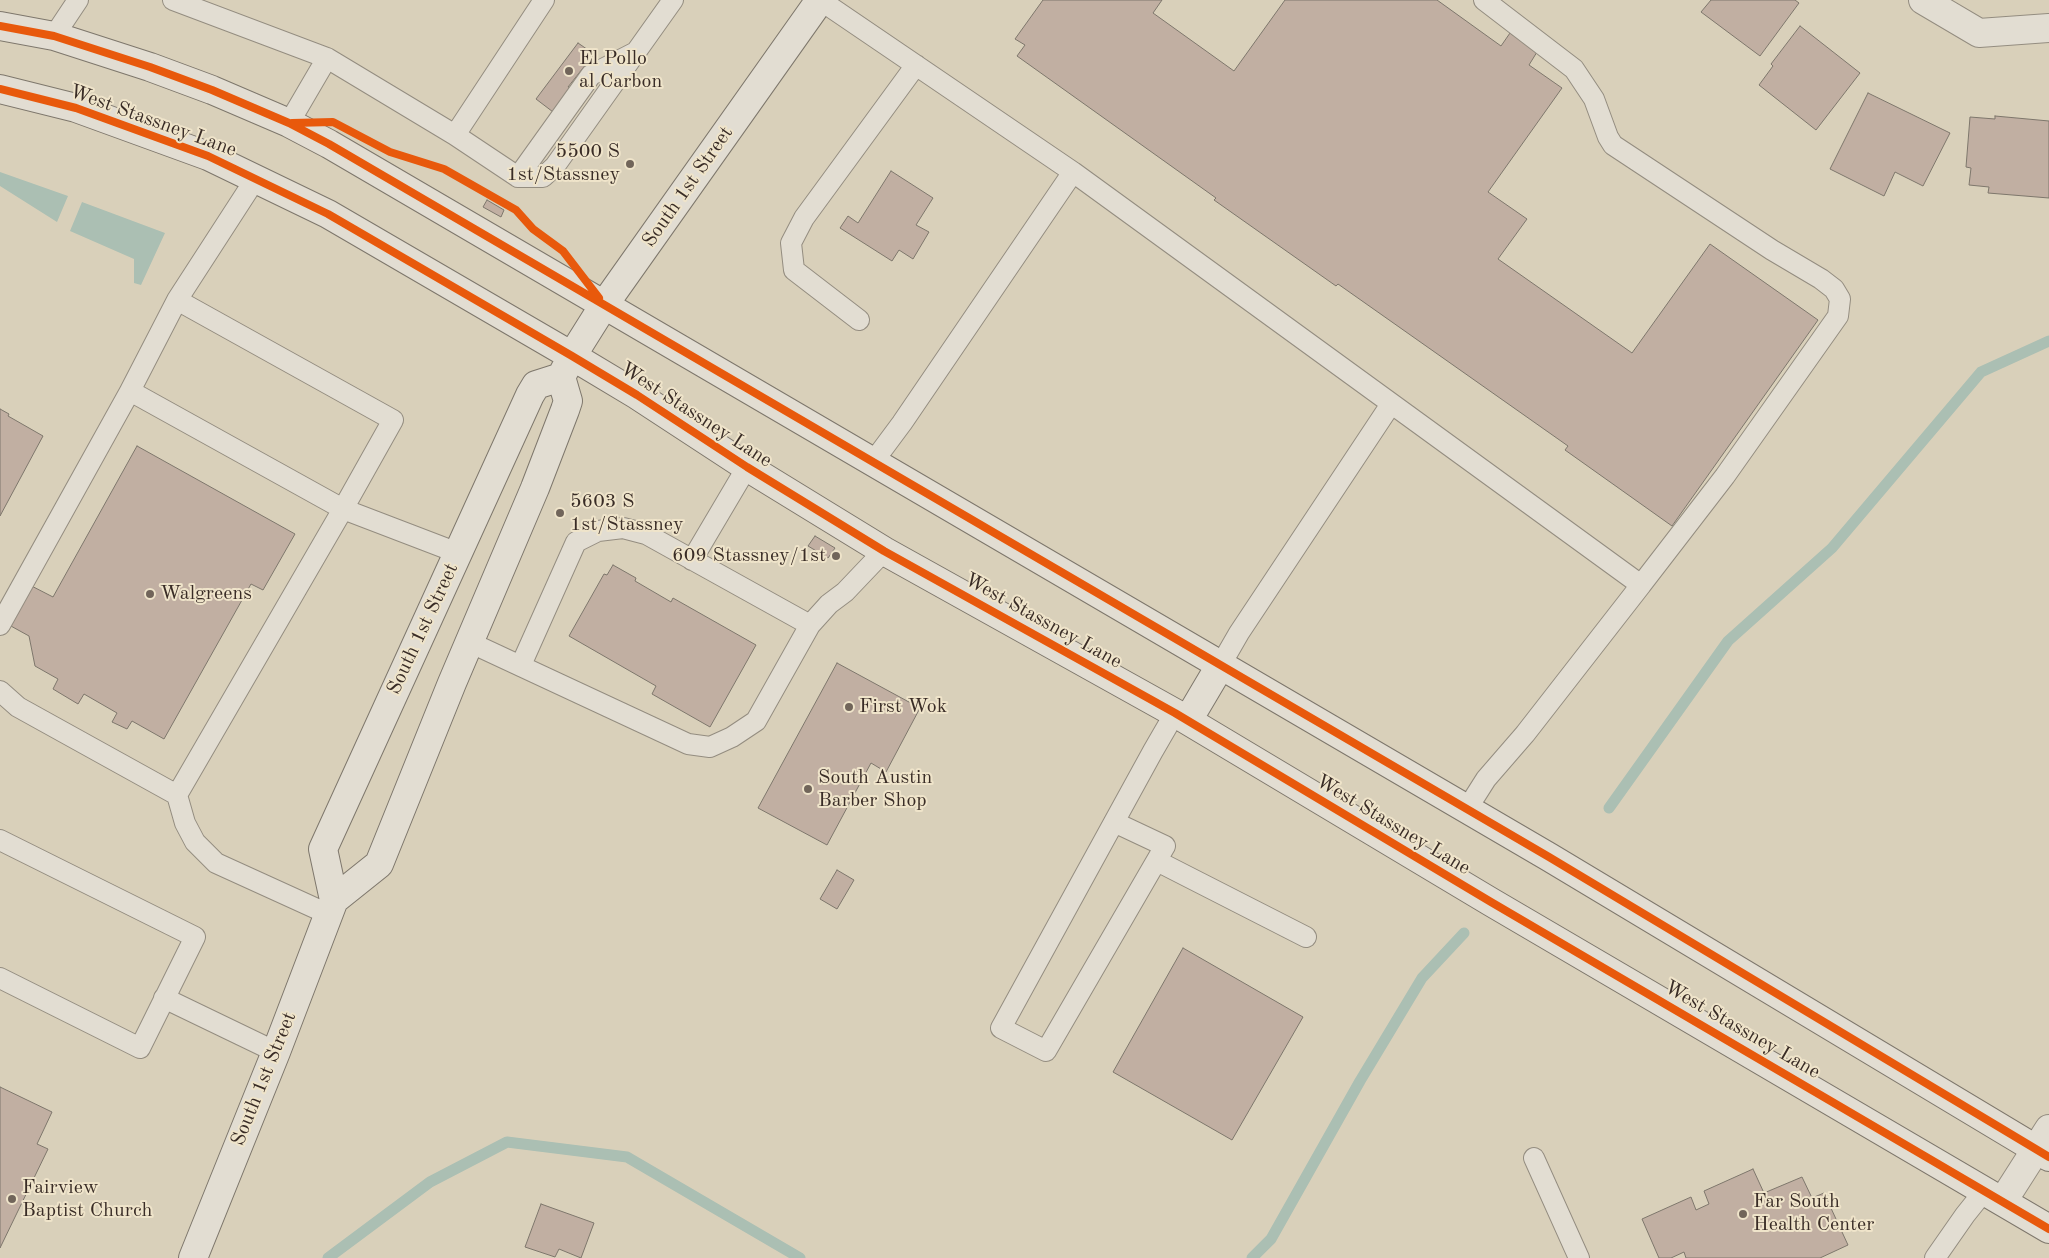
<!DOCTYPE html>
<style>
body{margin:0}
canvas{display:block;background:#d9d0ba}
</style>
<canvas width="2049" height="1258"></canvas>
<script>
const g = document.querySelector('canvas').getContext('2d');
g.lineJoin = 'round';
function fill(path, color) { g.fillStyle = color; g.fill(path, 'evenodd'); }
const shape = rows => new Path2D(rows.map(r => 'M' + r).join(''));
function stroke(path, color, width, dash) { g.strokeStyle = color; g.lineWidth = width; g.lineCap = dash ? 'butt' : 'round'; g.setLineDash(dash || []); g.stroke(path); }
function drawText(font, color, halo, rows, align = 'center') {
  g.font = font + ' "Old Standard TT",serif'; g.lineWidth = 4; g.setLineDash([]); g.textBaseline = 'middle'; g.strokeStyle = halo; g.fillStyle = color; for (const [text, x, y, turn = 0] of rows) {
    g.save(); g.translate(x, y); g.rotate((+turn || 0) * Math.PI / 180); g.textAlign = isNaN(turn) ? turn : align; if (halo) g.strokeText(text, 0, 0); g.fillText(text, 0, 0); g.restore();
  }
}
fill(shape([
 [0,172,68,196,57,222,0,186],
 [82,202,165,233,141,285,134,283,134,259,70,231]
]), '#abbfb3');
stroke(shape([
 [1609,808,1728,641,1832,548,1981,372,2049,341],
 [328,1258,430,1182,507,1142,627,1157,800,1258],
 [1252,1258,1271,1239,1360,1081,1422,978,1464,933]
]), '#abbfb3', 11);
const building = shape([
 [1043,0,1162,0,1153,13,1234,71,1285,0,1437,0,1501,46,1510,33,1537,52,1529,65,1562,88,1488,192,1527,219,1498,259,1632,353,1710,244,1818,320,1672,526,1565,450,1568,446,1338,284,1336,286,1214,200,1216,198,1017,56,1025,45,1015,39,1043,0],
 [1711,0,1795,0,1799,3,1760,56,1701,12,1711,0],
 [1800,26,1860,73,1816,130,1759,85,1773,66,1771,64,1800,26],
 [578,43,594,54,568,87,577,91,557,115,536,99,578,43],
 [1868,93,1950,133,1923,186,1895,172,1884,196,1830,169,1868,93],
 [1995,116,2049,121,2049,198,1988,193,1989,187,1969,185,1971,168,1966,167,1970,117,1995,119,1995,116],
 [891,171,933,198,916,225,929,232,913,259,899,250,892,261,840,228,848,216,858,223,891,171],
 [487,200,504,210,501,217,483,207,487,200],
 [0,409,9,414,8,416,43,436,0,516,0,409],
 [137,446,295,534,263,590,251,584,164,739,132,721,127,729,112,722,117,713,84,694,78,704,53,689,58,679,35,666,29,636,0,620,16,578,53,597,137,446],
 [815,536,835,548,828,558,808,546,815,536],
 [613,565,636,578,635,581,671,602,673,598,756,645,710,727,652,694,656,686,569,636,604,574,607,575,613,565],
 [837,663,920,708,886,772,871,763,827,845,758,808,837,663],
 [837,870,854,880,837,909,820,899,837,870],
 [1183,948,1303,1017,1232,1140,1113,1072,1183,948],
 [0,1087,52,1112,37,1144,48,1149,0,1248,0,1087],
 [1753,1169,1764,1193,1802,1177,1812,1198,1824,1193,1848,1245,1820,1258,1686,1258,1684,1252,1671,1258,1659,1258,1642,1219,1691,1197,1696,1210,1709,1204,1704,1191,1753,1169],
 [541,1204,594,1223,581,1258,559,1249,555,1257,525,1247,541,1204]
]);
fill(building, '#c1afa2');
stroke(building, '#7e776c', 1);
const lane = shape([
 [173,0,327,58,455,135,544,0],
 [820,0,1073,172,1641,585,1525,734,1486,779,1467,809],
 [1484,0,1574,69,1594,99,1608,137,1613,145,1772,250,1821,279,1834,289,1840,299,1838,316,1725,476,1641,585],
 [54,36,78,0],
 [289,123,327,58],
 [455,135,518,177,543,177,555,166,673,0],
 [518,177,591,75,634,53],
 [177,300,393,420,343,509,458,553],
 [859,320,794,270,791,243,804,218,916,65],
 [873,462,902,423,1073,172],
 [692,560,747,467],
 [0,625,130,391],
 [469,642,688,744,710,747,732,737,756,721,810,625,829,604,845,592,884,551],
 [521,665,576,542,598,531,623,528,646,534,810,625],
 [1220,666,1239,633,1391,404],
 [0,691,18,707,177,795,185,823,195,842,216,863,328,914],
 [177,795,343,509,130,391,177,300,256,178],
 [1114,822,1165,846,1046,1051,1001,1028,1153,751,1175,713],
 [0,840,195,937,140,1048,0,978],
 [1157,861,1306,937],
 [164,998,276,1052],
 [1534,1158,1579,1258],
 [1935,1258,1965,1215,1985,1190]
]);
const street = shape([
 [1923,0,1979,33,2049,28],
 [2003,1201,2049,1129]
]);
const secondary = shape([
 [0,26,54,36,150,67,212,90,289,123,329,144,1549,857,2049,1157],
 [0,89,76,108,208,156,328,214,572,356,637,395,747,467,884,551,1175,713,1491,902,2049,1229],
 [1188,720,1220,666],
 [334,900,323,849,530,395,536,385,561,377,572,356,604,305,820,0],
 [193,1258,276,1052,334,900,379,864,452,683,535,488,565,410,568,401,561,377]
]);
stroke(lane, '#948d80', 22);
stroke(street, '#948d80', 30);
stroke(secondary, '#7e776c', 30);
stroke(lane, '#e2ddd2', 20);
stroke(street, '#e2ddd2', 28);
stroke(secondary, '#e2ddd2', 28);
stroke(shape([
 [0,26,54,36,150,67,212,90,289,123,329,144,1549,857,2049,1157],
 [0,89,76,108,208,156,328,214,572,356,637,395,747,467,884,551,1175,713,1491,902,2049,1229],
 [292,123,333,122,390,152,444,169,516,210,533,229,563,251,599,298]
]), '#e8590c', 8);
for (const [x, y, r, color] of [
 [569,71,5,"#71655a"],
 [630,164,5,"#71655a"],
 [560,513,5,"#71655a"],
 [836,556,5,"#71655a"],
 [150,594,5,"#71655a"],
 [849,707,5,"#71655a"],
 [808,789,5,"#71655a"],
 [12,1199,5,"#71655a"],
 [1743,1214,5,"#71655a"]
]) { const dot = new Path2D(); dot.arc(x, y, r, 0, 2 * Math.PI); g.fillStyle = color; g.fill(dot); stroke(dot, '#efe4ca', 2); }
drawText('20px', '#392c26', '#efe4ca', [
 ["El Pollo",579,59],
 ["al Carbon",579,82],
 ["5500 S",620,152,"right"],
 ["1st/Stassney",620,175,"right"],
 ["5603 S",570,502],
 ["1st/Stassney",570,525],
 ["609 Stassney/1st",826,556,"right"],
 ["Walgreens",160,594],
 ["First Wok",859,707],
 ["South Austin",818,778],
 ["Barber Shop",818,801],
 ["Fairview",22,1188],
 ["Baptist Church",22,1211],
 ["Far South",1753,1202],
 ["Health Center",1753,1225]
], 'left');
drawText('20px', '#392c26', '#efe4ca', [
 ["West Stassney Lane",153,121,20],
 ["South 1st Street",688,187,-55],
 ["West Stassney Lane",696,415,33],
 ["West Stassney Lane",1043,621,29],
 ["South 1st Street",423,629,-65],
 ["West Stassney Lane",1393,825,31],
 ["West Stassney Lane",1742,1030,30],
 ["South 1st Street",264,1079,-68]
]);
</script>
